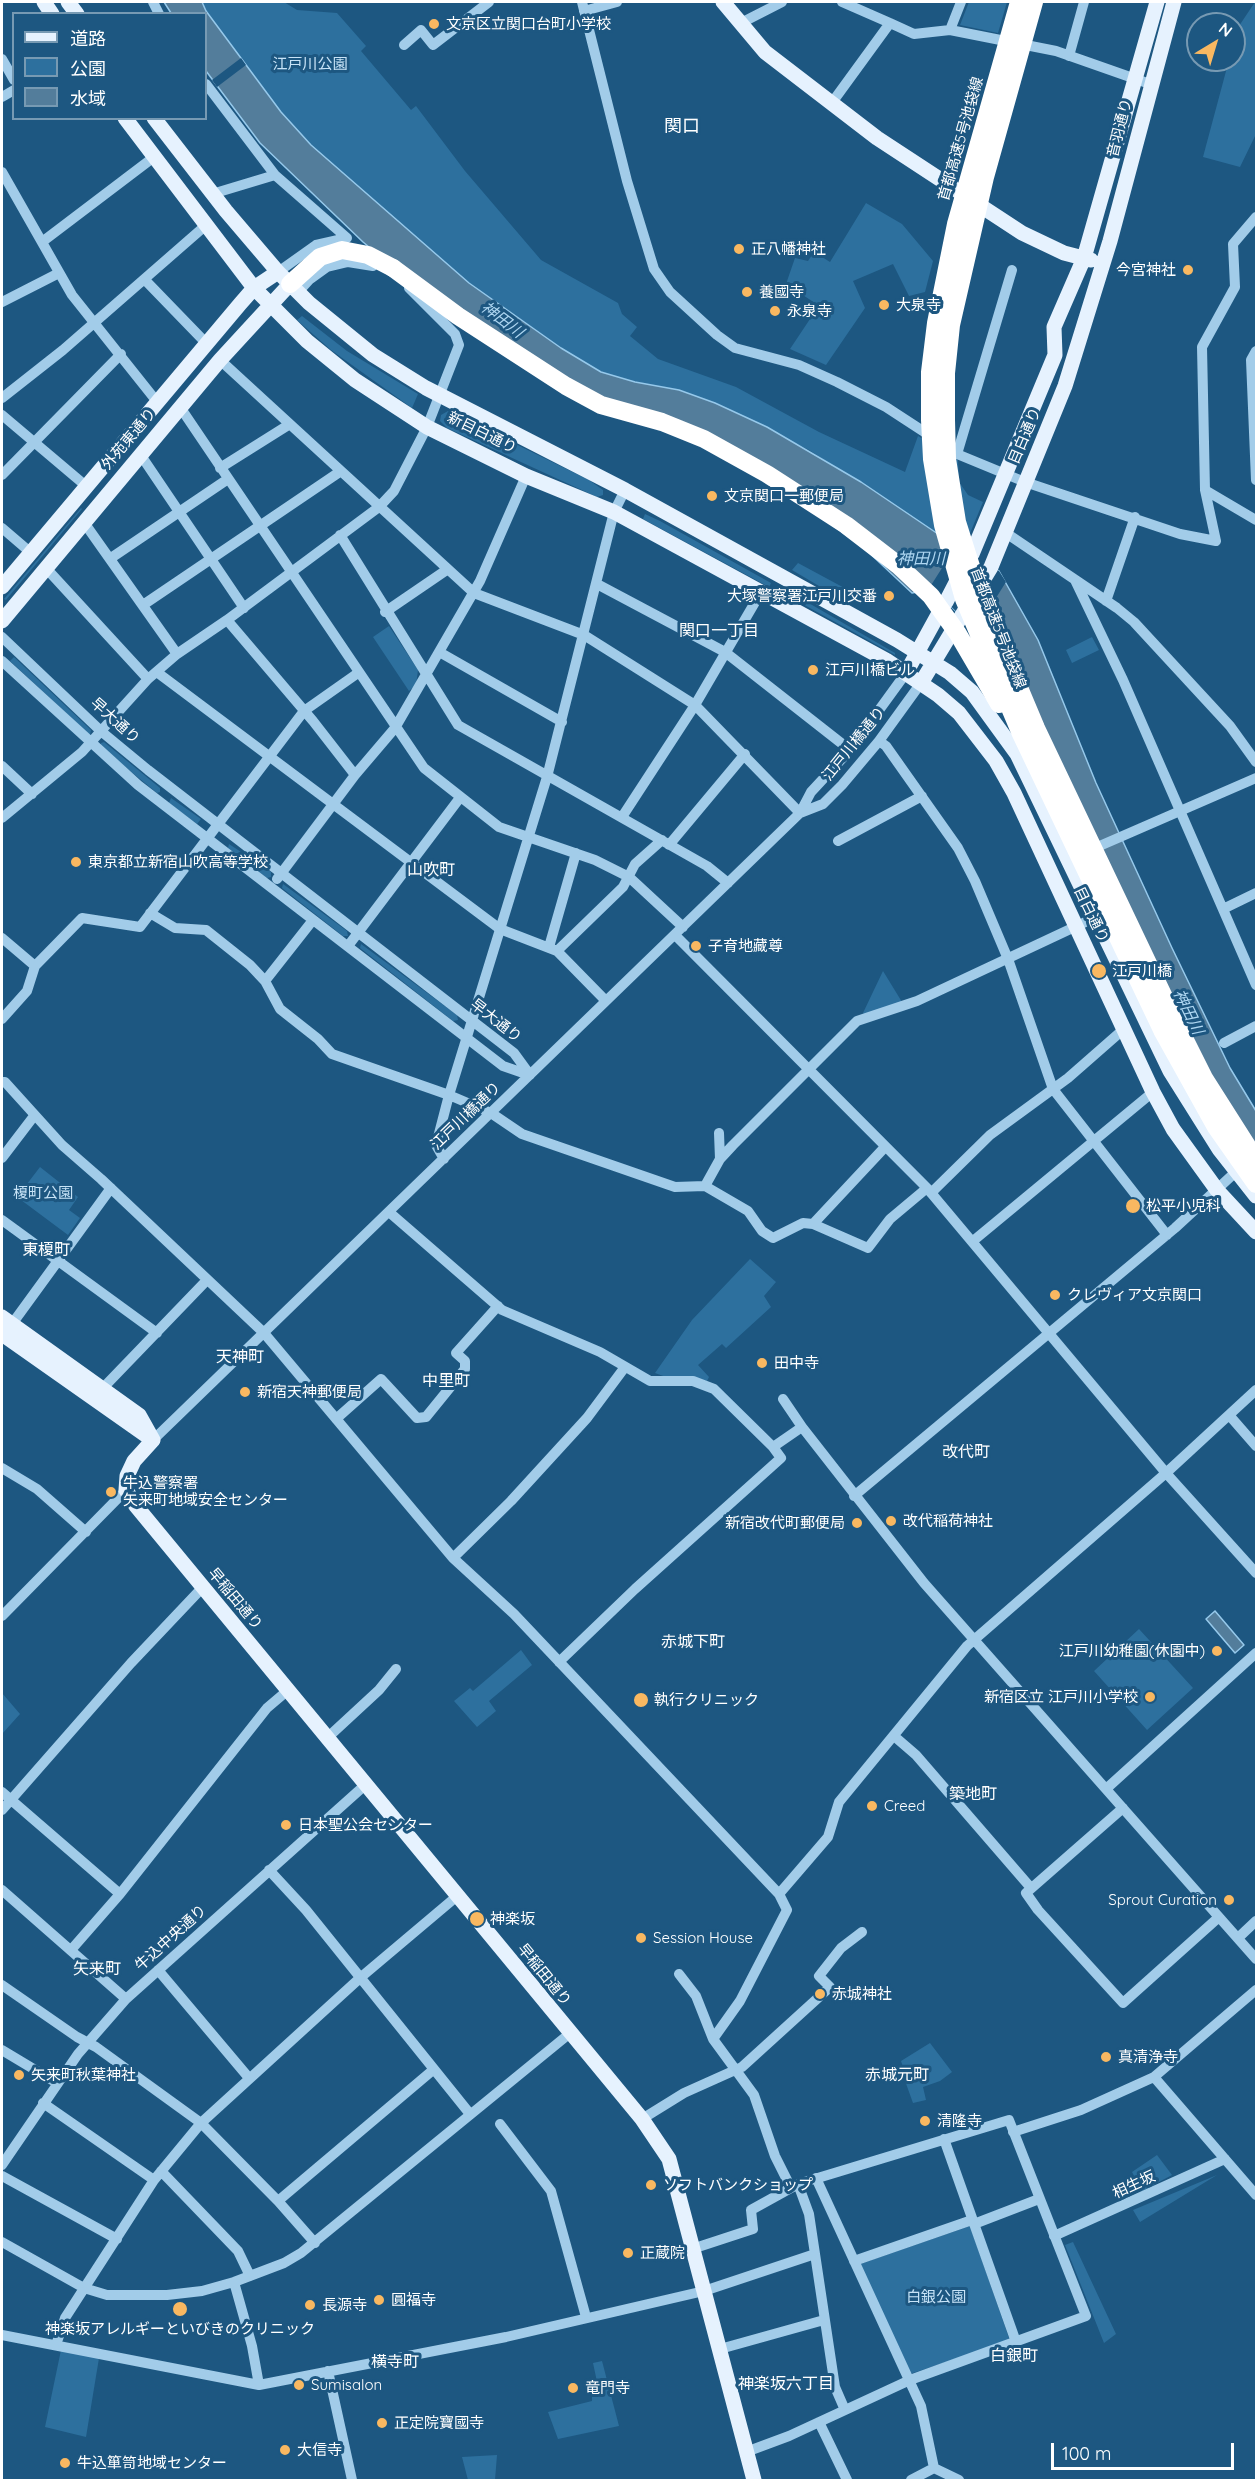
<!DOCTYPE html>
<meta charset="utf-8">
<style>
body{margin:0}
#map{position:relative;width:1258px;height:2482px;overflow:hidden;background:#1d5781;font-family:Quicksand,"Noto Sans JP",sans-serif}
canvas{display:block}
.frame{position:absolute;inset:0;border:3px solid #fff;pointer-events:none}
.legend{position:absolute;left:12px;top:12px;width:195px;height:108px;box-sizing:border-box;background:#1d5781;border:2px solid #779ab3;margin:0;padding:8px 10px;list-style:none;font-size:18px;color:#fff}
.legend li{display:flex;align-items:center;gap:12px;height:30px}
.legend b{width:30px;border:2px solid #779ab3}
.north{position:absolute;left:1186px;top:12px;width:60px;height:60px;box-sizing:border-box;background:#1d5781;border:2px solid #779ab3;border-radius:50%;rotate:38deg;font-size:16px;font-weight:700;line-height:24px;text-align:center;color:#fff}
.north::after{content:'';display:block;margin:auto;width:21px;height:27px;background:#f9b861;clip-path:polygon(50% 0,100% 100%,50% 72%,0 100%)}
.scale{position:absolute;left:1051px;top:2443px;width:183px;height:27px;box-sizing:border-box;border:3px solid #fff;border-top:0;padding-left:8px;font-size:18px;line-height:21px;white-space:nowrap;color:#fff;-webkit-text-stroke:4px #1d5781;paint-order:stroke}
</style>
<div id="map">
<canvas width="1258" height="2482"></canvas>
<div class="frame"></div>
<ul class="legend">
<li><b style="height:8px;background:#e6f2fe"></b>道路</li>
<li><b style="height:16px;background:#2d709e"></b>公園</li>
<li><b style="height:16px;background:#537d9b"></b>水域</li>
</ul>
<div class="north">N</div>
<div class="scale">100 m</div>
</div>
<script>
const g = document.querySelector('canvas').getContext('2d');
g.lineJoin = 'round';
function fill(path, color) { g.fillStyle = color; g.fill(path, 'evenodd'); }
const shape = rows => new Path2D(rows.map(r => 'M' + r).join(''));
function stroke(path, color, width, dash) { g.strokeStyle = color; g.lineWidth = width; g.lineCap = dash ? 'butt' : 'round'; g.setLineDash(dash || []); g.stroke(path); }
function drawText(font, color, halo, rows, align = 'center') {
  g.font = font + ' Quicksand,"Noto Sans JP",sans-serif'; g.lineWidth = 6; g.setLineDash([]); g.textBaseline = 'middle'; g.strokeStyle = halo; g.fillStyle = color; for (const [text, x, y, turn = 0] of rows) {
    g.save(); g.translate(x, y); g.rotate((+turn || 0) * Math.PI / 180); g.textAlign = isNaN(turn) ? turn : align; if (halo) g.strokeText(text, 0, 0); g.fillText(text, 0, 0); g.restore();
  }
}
fill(shape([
 [202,2,284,2,297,10,337,13,366,46,361,51,411,110,416,106,465,171,541,260,618,303,622,314,637,327,630,336,658,359,736,387,819,432,905,472,918,436,958,460,959,482,968,495,983,502,963,550,809,450,715,403,679,390,635,382,601,372,561,348,469,283,311,145,281,112,206,11],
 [969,2,1007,2,998,33,960,25],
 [1255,2,1256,134,1240,167,1203,157,1229,60,1234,60,1237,29],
 [866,203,902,224,933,261,925,292,909,296,893,264,853,281,865,308,826,365,790,349,814,313,811,310,815,303,786,284,795,258,808,261,814,252,830,262],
 [302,316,347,351,418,394,412,408,331,350,297,320],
 [448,411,589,480,603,490,603,495,597,497,447,428,440,421,441,415],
 [81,508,82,509,6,600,4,599],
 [645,514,660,521,771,583,769,587,643,519],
 [798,563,850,591,846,602,792,570],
 [781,587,895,653,895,655,779,591],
 [389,626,418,670,416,685,409,691,373,637],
 [1092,637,1099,650,1072,663,1066,650],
 [14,657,91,730,90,735,10,661],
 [104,742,160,788,160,792,157,793,101,747,101,743],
 [171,798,201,819,197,824,169,803],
 [229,844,271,872,271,877,267,878,228,848],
 [283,884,347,931,348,936,343,936,282,888],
 [361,944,457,1015,458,1020,453,1021,360,948],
 [883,971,902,1002,867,1017,863,1013],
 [40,1167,78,1197,69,1210,80,1218,68,1235,17,1197],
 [750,1259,776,1282,764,1296,771,1307,726,1348,722,1344,698,1365,709,1377,707,1381,666,1377,655,1373,692,1320],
 [1139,1629,1193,1688,1147,1730,1094,1671],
 [521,1650,532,1665,489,1701,496,1711,477,1727,454,1701,470,1688,473,1691],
 [2,1693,20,1714,2,1734,2,1692],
 [930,2043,952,2072,940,2081,923,2087,926,2100,913,2103,904,2078,905,2073,901,2061],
 [1157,2155,1172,2175,1142,2191,1132,2172],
 [1217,2175,1140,2222,1133,2210],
 [970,2226,1009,2338,1006,2342,910,2374,860,2264],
 [1073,2242,1116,2334,1104,2343,1065,2245],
 [61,2350,99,2358,86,2437,45,2427],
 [602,2361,619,2426,558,2439,548,2412,592,2401,592,2393,599,2391,593,2363],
 [497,2455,495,2480,468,2480,462,2457]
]), '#2d709e');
const water = shape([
 [164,2,202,2,206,11,281,112,311,145,469,283,561,348,601,372,635,382,679,390,715,403,767,427,861,482,978,561,999,571,1038,640,1096,783,1172,948,1230,1068,1256,1111,1256,1172,966,621,933,589,912,593,864,548,782,489,723,454,644,422,457,321,363,242,260,143,206,71,206,14,171,13,164,2],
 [1215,1611,1244,1645,1235,1653,1206,1619,1215,1611]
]);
fill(water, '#537d9b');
stroke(water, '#96c9eb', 1.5);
fill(shape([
 [241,58,246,65,217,87,212,80],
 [956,546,999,571,1006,582,974,633,966,621,933,589,928,590]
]), '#1d5781');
stroke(shape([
 [153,2,159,14],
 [582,2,627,181,654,269,670,292,717,335,735,348,799,365,837,382,886,407,932,437],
 [584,11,617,2],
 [890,23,914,34,950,30,1056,51,1150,84],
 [739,24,782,2],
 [950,30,961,2],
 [404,45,421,30,433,45,489,2],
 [1069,56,1084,2],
 [2,59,14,80],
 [206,84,275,175,347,238,316,245,278,272],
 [2,97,14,90],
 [831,104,890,23,842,2],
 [2,172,72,295,158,403],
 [212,194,275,175],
 [1256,217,1233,244,1235,287,1202,347,1205,490,1256,520],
 [42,242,154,157],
 [145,280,206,343],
 [298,292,309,280,327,267,348,262,373,266],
 [2,302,59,273],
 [1256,351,1251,360,1256,480],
 [220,360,474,593,584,635,695,705,800,813],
 [2,398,63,350,205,226],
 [180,407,424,768,499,827,595,860,629,877,683,927],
 [2,415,86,486],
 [944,446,957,454,1025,482,1180,534,1216,541,1205,490],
 [140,454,244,608],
 [957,454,1012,270],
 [220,468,290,424],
 [2,475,121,354],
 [625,490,614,512,547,777,449,1095,491,1113,522,1134,675,1187,705,1186,748,1211,762,1231,773,1238,803,1223,813,1224,868,1248,890,1219,927,1188],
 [83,521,177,654],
 [2,528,30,552],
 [1006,533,1117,608,1134,622,1230,726,1256,762],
 [340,535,458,725,707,866,728,883],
 [111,558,228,479],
 [45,567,148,679],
 [1075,580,1123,680,1256,985],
 [597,584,725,652,850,750],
 [1106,601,1135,517],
 [143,605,341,471],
 [385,612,448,569],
 [227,620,313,721,355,775],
 [2,637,102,732,148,770,514,1053,530,1075],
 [441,653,562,722],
 [2,661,138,785,503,1066,529,1075],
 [158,673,500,929,557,951,606,1001],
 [879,741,886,746,958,848,975,881,1008,959,1053,1089,1167,1235],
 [2,766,32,794],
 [800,813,823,804,842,785,879,741,921,683],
 [622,817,695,705,761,592],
 [2,818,82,752,148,679,177,654,227,620,379,507,394,491,427,427,459,345,455,334,409,288],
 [838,841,922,796],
 [669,845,745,754],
 [1088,851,1256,778],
 [277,879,355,775,395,728,480,581,526,476],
 [1223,909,1256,893],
 [150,913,175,928,206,930,250,965,265,981,280,1009,318,1039,332,1054,449,1095,436,1145,444,1159],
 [675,935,927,1188,1166,1473,1256,1573],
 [2,938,35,966],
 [348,946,459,799],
 [549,947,576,853],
 [557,951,623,887,635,864,662,840],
 [265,981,313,920],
 [2,1019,27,991,35,966,82,918,140,927,304,711,358,673],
 [1224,1043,1256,1026],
 [2,1082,5,1082,62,1145,101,1179,264,1333,453,1558,514,1614,779,1894,787,1910,740,2001,713,2039],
 [719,1133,720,1159],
 [2,1158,34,1116],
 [705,1186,720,1159,733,1145,857,1021,917,1001,1096,917],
 [931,1193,990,1135,1068,1078,1125,1028],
 [389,1212,502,1310,600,1352,650,1381,693,1381,714,1389,773,1447,802,1427,924,1583,1256,1959],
 [2,1220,157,1333],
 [813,1224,885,1147],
 [973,1241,1153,1092],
 [12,1324,111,1188],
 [102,1389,207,1280],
 [783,1399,802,1427],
 [1229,1415,1256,1446],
 [336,1419,381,1379,417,1418,426,1417,465,1369,465,1361,456,1353,498,1306],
 [153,1440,800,813,811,792,850,750,906,673],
 [2,1468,37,1489,86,1532],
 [854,1496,1175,1228,1240,1168],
 [453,1558,511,1501,587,1418,625,1367],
 [2,1616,126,1490],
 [559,1662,635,1589,781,1458,773,1447],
 [894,1736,916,1755,1031,1888],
 [326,1739,379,1690,396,1669],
 [1106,1789,1256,1653],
 [2,1792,120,1894],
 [1123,1808,1026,1893,1038,1910,1123,2003,1219,1917],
 [2,1810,131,1663,202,1588],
 [269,1870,306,1910,470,2114],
 [2,1890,126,1999],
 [779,1894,828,1837,839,1802,967,1646,1166,1473,1256,1390],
 [1238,1938,1256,1921],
 [71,1950,120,1894,267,1708,287,1691],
 [158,1970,249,2078],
 [679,1974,696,1996,713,2039,754,2095,775,2156,791,2188],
 [2,1985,77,2037,96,2047,201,2123,278,2201,315,2243],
 [2,2050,57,2083],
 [1154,2077,1256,2195],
 [43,2103,154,2180],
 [642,2119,684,2093,742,2067,830,1987,819,1976,841,1948,862,1932],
 [500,2124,551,2191,586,2317],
 [1013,2132,1081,2110,1154,2077,1256,1990],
 [944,2139,1016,2342],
 [2,2165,78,2054,126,1999,364,1786],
 [161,2171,238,2251,250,2276],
 [2,2176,117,2239],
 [816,2178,921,2406,934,2468],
 [798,2184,809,2214,835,2387,845,2410],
 [278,2201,433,2070],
 [974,2224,1039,2199],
 [1054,2236,1225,2159],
 [2,2242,84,2288,107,2295,167,2295,202,2291,234,2282,284,2263,301,2253,569,2034],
 [692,2249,753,2229,751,2210,798,2184,1009,2120,1086,2316,910,2380,789,2436,746,2452],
 [854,2261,972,2220],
 [234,2282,252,2346,259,2385],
 [2,2335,259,2385,506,2337,704,2291,815,2254],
 [56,2345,65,2318,154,2180,201,2123,360,1978,456,1897],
 [720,2349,824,2320],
 [328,2371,352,2480],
 [819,2422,847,2480],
 [934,2468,959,2480],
 [911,2480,934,2468]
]), '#a2cce9', 10);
stroke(shape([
 [44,2,52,14],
 [68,2,77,14],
 [723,2,765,52,877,138,1022,233,1064,253,1091,260],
 [125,118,254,288,307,341,355,380,427,427,526,476,614,512,886,660,938,695,959,713,996,761,1014,793,1153,1092,1173,1129,1217,1190,1256,1232],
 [154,118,226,211,278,272,309,303,373,355,426,388,625,490,897,640,950,673,972,692,1017,754,1170,1071,1219,1149,1256,1196],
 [972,554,1055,355,1054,327,1084,258,1157,2],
 [2,587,240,304,254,288,278,272],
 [2,621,220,360,290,284],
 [906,673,945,602],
 [921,683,991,567,1065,386,1110,241,1174,2],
 [2,1317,139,1415,153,1440],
 [2,1334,150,1438],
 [153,1440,134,1461,127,1476,126,1490,136,1506,642,2119,669,2159,754,2480]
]), '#e6f2fe', 15);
stroke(shape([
 [290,284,320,257,342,250,368,255,393,268]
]), '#fff', 18);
stroke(shape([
 [946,602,961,573]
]), '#e6f2fe', 15);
stroke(shape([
 [1019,2,956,224,936,323,930,372,930,420,932,459,943,525,964,599,1021,734,1162,1030,1216,1127,1256,1184],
 [1034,2,985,177,951,325,946,373,946,420,947,459,957,522,980,595,1036,728,1174,1018,1204,1078,1256,1160],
 [393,268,458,316,566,386,601,405,662,422,704,439,767,474,846,525,898,565,931,596,958,634,999,704]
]), '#fff', 18);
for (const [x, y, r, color] of [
 [434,24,6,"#f9b861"],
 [739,249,6,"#f9b861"],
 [1188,270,6,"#f9b861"],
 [747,292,6,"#f9b861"],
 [884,305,6,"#f9b861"],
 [775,311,6,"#f9b861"],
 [712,496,6,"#f9b861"],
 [889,596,6,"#f9b861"],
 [813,670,6,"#f9b861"],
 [76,862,6,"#f9b861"],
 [696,946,6,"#f9b861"],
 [1099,971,8,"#f9b861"],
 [1133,1206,8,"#f9b861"],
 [1055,1295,6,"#f9b861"],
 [762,1363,6,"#f9b861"],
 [245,1392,6,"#f9b861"],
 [111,1492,6,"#f9b861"],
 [891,1521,6,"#f9b861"],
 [857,1523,6,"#f9b861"],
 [1217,1651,6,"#f9b861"],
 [1150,1697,6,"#f9b861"],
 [641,1700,8,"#f9b861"],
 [872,1806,6,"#f9b861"],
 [286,1825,6,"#f9b861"],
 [1229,1900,6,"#f9b861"],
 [477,1919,8,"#f9b861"],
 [641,1938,6,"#f9b861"],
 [820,1994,6,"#f9b861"],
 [1106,2057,6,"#f9b861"],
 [19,2075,6,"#f9b861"],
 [925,2121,6,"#f9b861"],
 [651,2185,6,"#f9b861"],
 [628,2253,6,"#f9b861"],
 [379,2300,6,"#f9b861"],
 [310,2305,6,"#f9b861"],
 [180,2309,8,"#f9b861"],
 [299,2385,6,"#f9b861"],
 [573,2388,6,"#f9b861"],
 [382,2423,6,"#f9b861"],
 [285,2450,6,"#f9b861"],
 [65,2463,6,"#f9b861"]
]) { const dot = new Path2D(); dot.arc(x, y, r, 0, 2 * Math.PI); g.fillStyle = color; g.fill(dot); stroke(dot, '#1d5781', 2); }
drawText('15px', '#fff', '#1d5781', [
 ["文京区立関口台町小学校",446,24],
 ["正八幡神社",751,249],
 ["今宮神社",1176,270,"right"],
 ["養國寺",759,292],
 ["大泉寺",896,305],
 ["永泉寺",787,311],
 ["文京関口一郵便局",724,496],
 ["大塚警察署江戸川交番",877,596,"right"],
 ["江戸川橋ビル",825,670],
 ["東京都立新宿山吹高等学校",88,862],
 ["子育地藏尊",708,946],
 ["江戸川橋",1112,971],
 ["松平小児科",1146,1206],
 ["クレヴィア文京関口",1067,1295],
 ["田中寺",774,1363],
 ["新宿天神郵便局",257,1392],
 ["牛込警察署",123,1483],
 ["矢来町地域安全センター",123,1500],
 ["改代稲荷神社",903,1521],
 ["新宿改代町郵便局",845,1523,"right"],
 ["江戸川幼稚園(休園中)",1205,1651,"right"],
 ["新宿区立 江戸川小学校",1138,1697,"right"],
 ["執行クリニック",654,1700],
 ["Creed",884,1806],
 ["日本聖公会センター",298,1825],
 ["Sprout Curation",1217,1900,"right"],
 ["神楽坂",490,1919],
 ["Session House",653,1938],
 ["赤城神社",832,1994],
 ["真清浄寺",1118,2057],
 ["矢来町秋葉神社",31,2075],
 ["清隆寺",937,2121],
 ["ソフトバンクショップ",663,2185],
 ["正蔵院",640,2253],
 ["圓福寺",391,2300],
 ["長源寺",322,2305],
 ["神楽坂アレルギーといびきのクリニック",180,2329,"center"],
 ["Sumisalon",311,2385],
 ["竜門寺",585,2388],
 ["正定院寶國寺",394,2423],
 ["大信寺",297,2450],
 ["牛込箪笥地域センター",77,2463]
], 'left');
drawText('15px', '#c7e3f7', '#1d5781', [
 ["江戸川公園",310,64],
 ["榎町公園",43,1193],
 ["白銀公園",936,2297]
]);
drawText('15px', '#fff', '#1d5781', [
 ["音羽通り",1120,128,-76],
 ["首都高速5号池袋線",961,139,-74],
 ["新目白通り",482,433,26],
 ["目白通り",1025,436,-67],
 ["外苑東通り",129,439,-50],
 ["首都高速5号池袋線",998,628,69],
 ["早大通り",115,721,42],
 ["江戸川橋通り",854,744,-51],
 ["目白通り",1091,915,64],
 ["早大通り",496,1021,38],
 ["江戸川橋通り",466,1116,-44],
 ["早稲田通り",235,1599,50],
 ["牛込中央通り",171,1938,-42],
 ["早稲田通り",544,1975,51],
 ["相生坂",1134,2185,-25]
]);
drawText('italic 16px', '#aed6f1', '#1d5781', [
 ["神田川",502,320,37],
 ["神田川",921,559],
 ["神田川",1188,1012,64]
]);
drawText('16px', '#fff', '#1d5781', [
 ["関口一丁目",719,631],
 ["山吹町",431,870],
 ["東榎町",46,1250],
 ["天神町",240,1357],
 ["中里町",446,1381],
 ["改代町",966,1452],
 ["赤城下町",693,1642],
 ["築地町",973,1794],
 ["矢来町",97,1969],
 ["赤城元町",897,2075],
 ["白銀町",1014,2356],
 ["横寺町",395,2362],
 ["神楽坂六丁目",786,2384]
]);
drawText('18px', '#fff', '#1d5781', [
 ["関口",682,127]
]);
</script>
